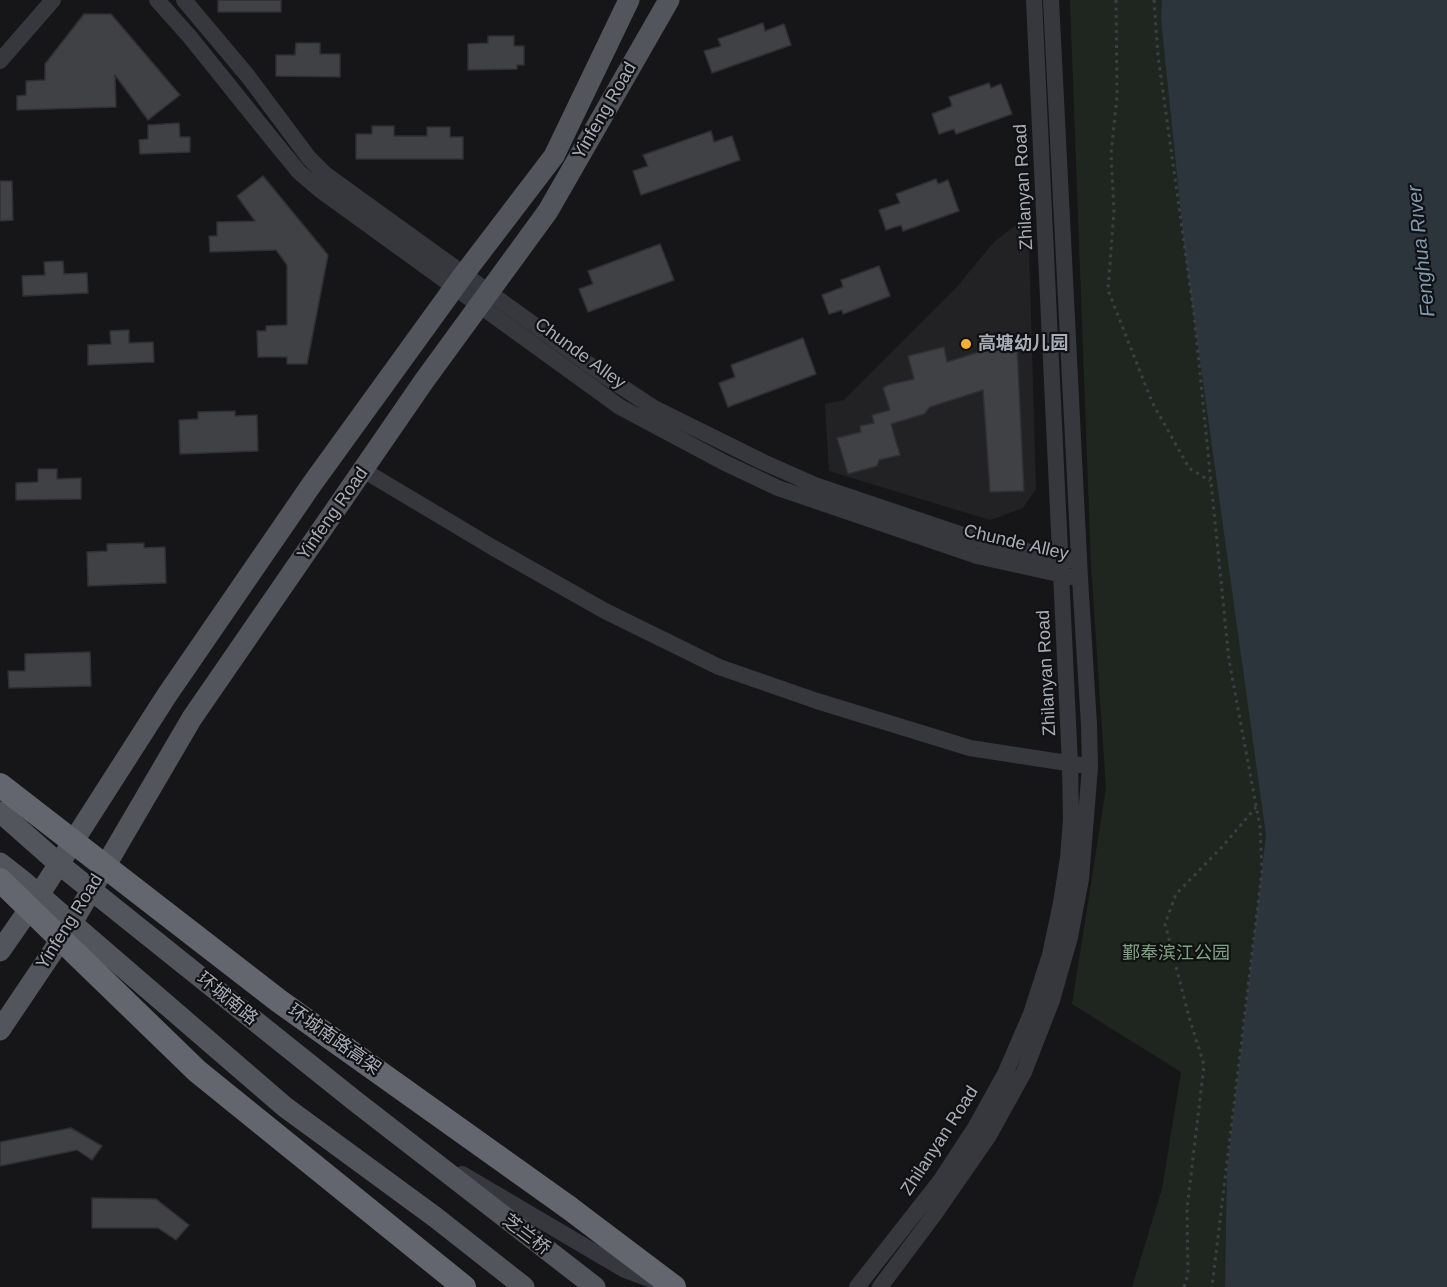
<!DOCTYPE html>
<meta charset="utf-8">
<style>
body{margin:0}
canvas{display:block;background:#161618}
</style>
<canvas width="1447" height="1287"></canvas>
<script>
const g = document.querySelector('canvas').getContext('2d');
g.lineJoin = 'round';
function fill(path, color) { g.fillStyle = color; g.fill(path, 'evenodd'); }
const shape = rows => new Path2D(rows.map(r => 'M' + r).join(''));
function stroke(path, color, width, dash) { g.strokeStyle = color; g.lineWidth = width; g.lineCap = dash ? 'butt' : 'round'; g.setLineDash(dash || []); g.stroke(path); }
function drawText(font, color, halo, rows, align = 'center') {
  g.font = font + ' Arial,"Noto Sans SC",sans-serif'; g.lineWidth = 4.5; g.setLineDash([]); g.textBaseline = 'middle'; g.strokeStyle = halo; g.fillStyle = color; for (const [text, x, y, turn = 0] of rows) {
    g.save(); g.translate(x, y); g.rotate((+turn || 0) * Math.PI / 180); g.textAlign = isNaN(turn) ? turn : align; if (halo) g.strokeText(text, 0, 0); g.fillText(text, 0, 0); g.restore();
  }
}
fill(shape([
 [1028,216,1036,489,1023,508,990,520,829,471,825,404,844,400,956,288,994,242]
]), '#222225');
fill(shape([
 [1070,0,1170,0,1261,754,1274,932,1231,1287,1132,1287,1162,1189,1181,1072,1072,1004,1106,788,1091,565]
]), '#1e261f');
fill(shape([
 [1162,0,1447,0,1447,1287,1225,1287,1227,1170,1266,835,1185,252,1161,19]
]), '#2c353c');
const building = shape([
 [218,0,281,0,281,12,218,12,218,0],
 [84,14,111,14,180,95,148,120,115,75,116,107,17,110,17,96,26,95,26,81,45,80,45,64,84,14],
 [763,23,765,31,784,24,791,45,712,73,704,51,721,46,718,39,763,23],
 [488,36,514,36,514,46,524,46,524,65,517,65,517,69,468,70,468,44,488,43,488,36],
 [296,43,320,43,320,54,340,54,340,77,276,76,276,55,295,55,296,43],
 [989,83,991,88,1001,84,1012,114,956,134,954,129,939,134,932,114,952,106,949,97,989,83],
 [179,123,180,137,190,137,190,152,140,154,139,140,148,139,148,125,179,123],
 [372,126,394,126,394,136,427,136,427,127,450,127,450,137,463,137,463,159,356,159,356,134,372,134,372,126],
 [711,131,714,142,732,136,740,160,641,195,633,171,648,166,643,155,711,131],
 [263,176,328,255,307,364,287,364,287,357,258,357,257,331,266,331,266,326,287,325,287,265,276,250,210,252,209,236,217,236,217,222,255,221,237,196,263,176],
 [936,179,938,184,948,180,959,211,903,231,901,225,886,230,879,210,900,203,896,194,936,179],
 [0,181,12,181,13,220,0,221,0,181],
 [660,244,674,280,588,312,579,289,593,284,588,271,660,244],
 [63,261,64,274,87,273,88,293,23,296,22,276,45,275,44,262,63,261],
 [879,266,890,296,843,314,842,310,829,314,822,295,843,287,841,280,879,266],
 [129,330,129,343,153,342,154,362,88,365,88,345,111,344,110,331,129,330],
 [803,338,816,374,728,407,719,383,735,377,731,365,803,338],
 [1017,346,1024,491,990,492,983,390,930,407,924,414,891,424,900,455,879,460,877,466,848,474,837,438,861,432,860,426,874,423,872,415,890,410,883,388,888,385,914,379,908,356,944,347,947,362,979,352,983,347,1017,346],
 [235,411,235,416,257,415,258,451,180,454,179,420,198,419,198,412,235,411],
 [38,469,57,469,57,479,81,478,81,499,16,500,16,483,38,482,38,469],
 [144,543,144,548,165,547,166,583,88,586,87,552,107,551,107,544,144,543],
 [90,652,91,686,9,688,8,671,25,671,25,654,90,652],
 [71,1128,102,1146,92,1160,77,1150,0,1166,0,1142,71,1128],
 [92,1198,156,1199,189,1225,176,1240,158,1228,92,1228,92,1198]
]);
fill(building, '#404145');
stroke(building, '#303034', 1.5);
stroke(shape([
 [1116,0,1117,96,1111,154,1114,210,1108,290,1152,402,1189,468,1210,481],
 [1154,0,1158,56,1194,314,1229,660,1260,827,1262,871,1212,1287],
 [1184,1287,1188,1274,1187,1209,1204,1065,1189,1017,1165,924,1176,894,1222,847,1256,807]
]), '#3d3f44', 3, [3, 4.5]);
stroke(shape([
 [157,0,190,37,276,144,299,172,320,190,620,407,725,463,778,488,977,556,1072,577],
 [184,0,247,75,309,158,325,174,605,376,654,408,763,462,815,485,960,534,997,545,1070,560],
 [0,61,53,0],
 [363,470,492,547,605,611,719,667,817,701,970,748,1080,765],
 [462,1174,625,1270,660,1283],
 [857,1287,941,1180,975,1128,1005,1074,1031,1014,1050,955,1061,903,1068,858,1071,820,1070,764,1034,0],
 [880,1287,934,1215,988,1137,1024,1072,1052,1000,1070,937,1081,879,1090,767,1089,725,1080,578,1051,0]
]), '#37383d', 16);
stroke(shape([
 [0,812,59,864,355,1101,595,1287],
 [0,863,23,881,285,1107,435,1217,524,1287],
 [0,951,39,895,167,695,312,484,464,274,554,156,629,0],
 [0,1030,72,923,192,718,424,381,548,211,669,0]
]), '#53555c', 21);
stroke(shape([
 [568,1207,674,1287]
]), '#63666e', 24);
stroke(shape([
 [0,785,279,1001,568,1207],
 [0,880,197,1071,464,1287]
]), '#63666e', 24);
for (const [x, y, r, color] of [
 [966,344,6,"#f2b134"]
]) { const dot = new Path2D(); dot.arc(x, y, r, 0, 2 * Math.PI); g.fillStyle = color; g.fill(dot); stroke(dot, '#111113', 2); }
drawText('18px', '#a8adb8', '#111113', [
 ["Yinfeng Road",605,111,-60],
 ["Zhilanyan Road",1024,187,-93],
 ["Chunde Alley",580,354,36],
 ["Yinfeng Road",333,514,-55],
 ["Chunde Alley",1016,543,13],
 ["Zhilanyan Road",1047,673,-93],
 ["Yinfeng Road",70,922,-58],
 ["环城南路",227,999,39],
 ["环城南路高架",334,1040,35],
 ["Zhilanyan Road",940,1141,-57],
 ["芝兰桥",526,1235,37]
]);
drawText('bold 18px', '#a8adb8', '#111113', [
 ["高塘幼儿园",978,344]
], 'left');
drawText('18px', '#7fa381', '#111113', [
 ["鄞奉滨江公园",1176,954]
]);
drawText('italic 20px', '#7f9bb3', '#111113', [
 ["Fenghua Rıver",1422,251,-96]
]);
</script>
